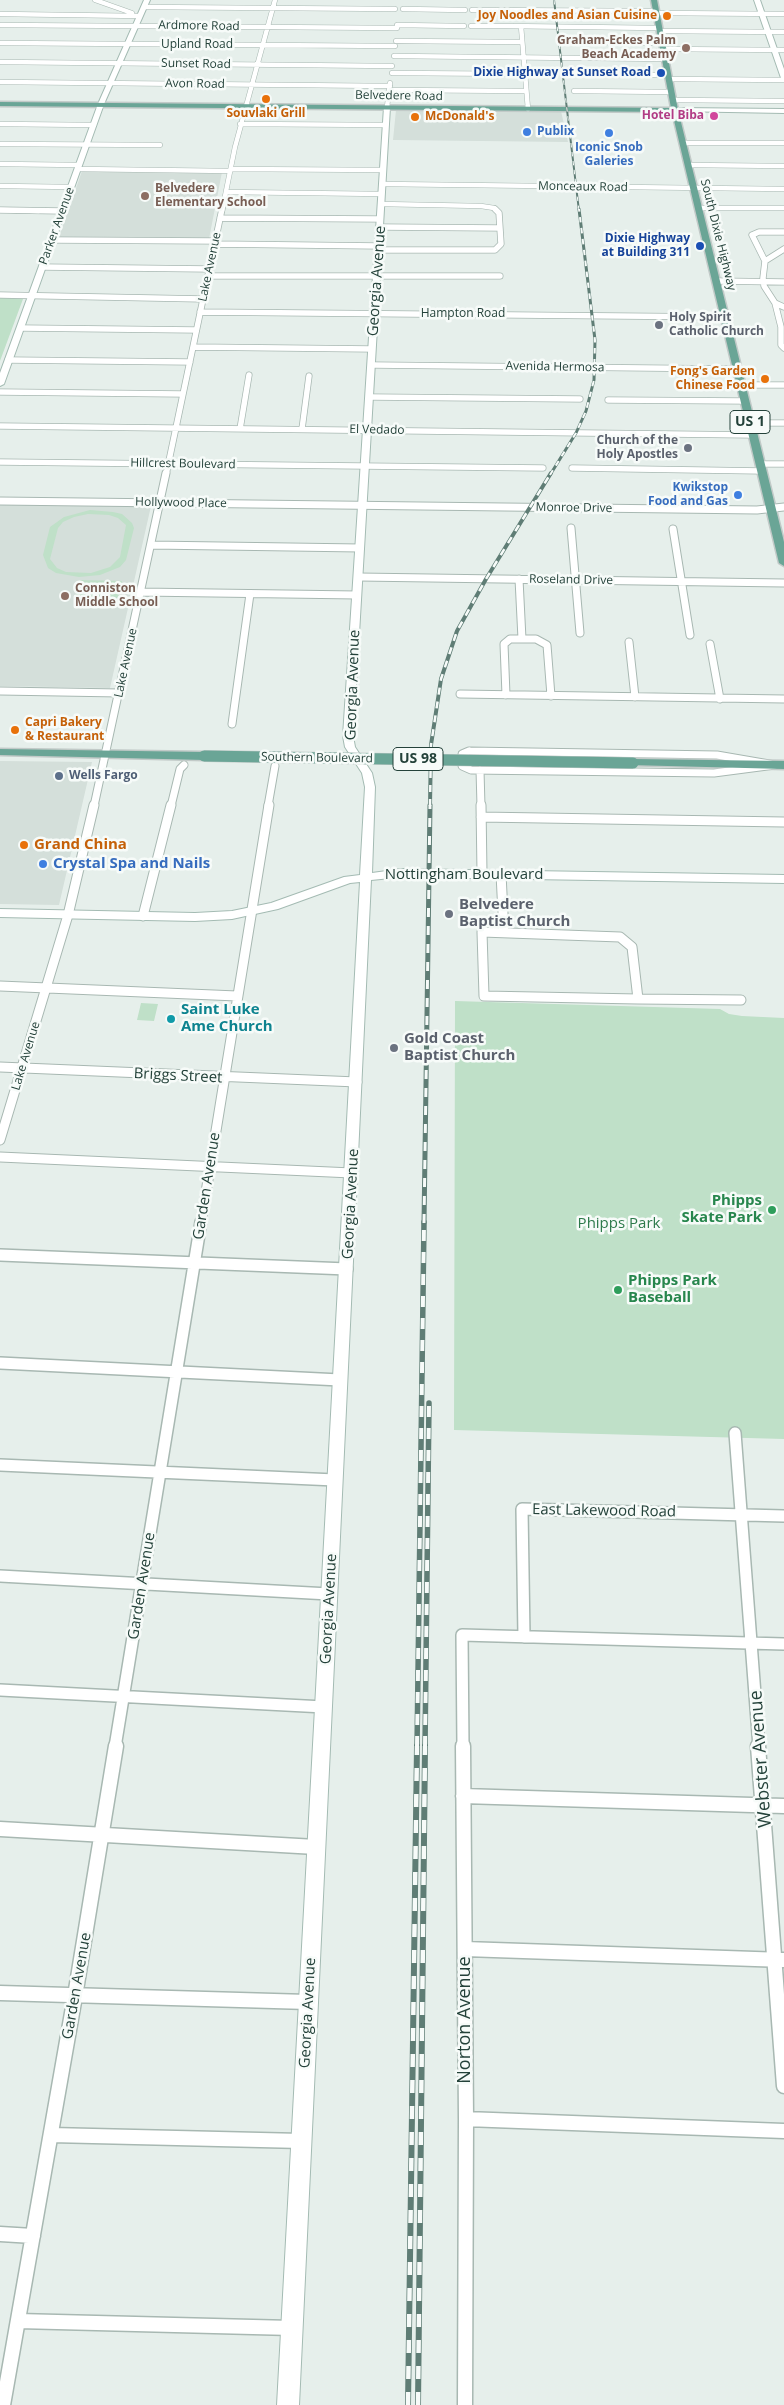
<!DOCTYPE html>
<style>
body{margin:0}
canvas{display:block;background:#e6efeb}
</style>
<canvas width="784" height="2405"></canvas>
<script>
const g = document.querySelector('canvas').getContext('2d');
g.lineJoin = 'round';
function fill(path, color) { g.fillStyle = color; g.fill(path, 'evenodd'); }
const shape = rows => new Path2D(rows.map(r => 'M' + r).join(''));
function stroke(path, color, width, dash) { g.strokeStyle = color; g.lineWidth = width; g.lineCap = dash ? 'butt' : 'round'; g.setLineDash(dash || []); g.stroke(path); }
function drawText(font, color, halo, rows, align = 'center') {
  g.font = font + ' "Open Sans",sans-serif'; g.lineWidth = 5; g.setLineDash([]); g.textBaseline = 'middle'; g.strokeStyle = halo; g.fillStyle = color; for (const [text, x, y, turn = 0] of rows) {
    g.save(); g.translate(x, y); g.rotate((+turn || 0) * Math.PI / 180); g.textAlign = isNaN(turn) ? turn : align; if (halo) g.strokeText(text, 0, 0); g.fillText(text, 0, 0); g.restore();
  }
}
fill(shape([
 [396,110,561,111,568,142,393,140],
 [82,171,222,172,209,239,59,237],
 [0,504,151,506,110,688,0,686],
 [0,761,92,762,59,905,0,904]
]), '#d4dfda');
fill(shape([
 [0,297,20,297,23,299,0,361],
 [90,510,113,512,122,514,132,523,134,528,126,560,120,567,100,575,79,577,56,573,48,568,43,555,50,527,64,517],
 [88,514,109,515,118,518,126,525,120,557,110,567,91,573,66,572,57,568,50,559,58,528,63,522,74,517],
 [80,580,122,581,118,598,75,597],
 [455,1001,720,1009,729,1014,742,1016,784,1018,784,1439,454,1430],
 [141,1003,158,1004,154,1021,137,1020]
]), '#bfe0c8');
const streetFar5 = shape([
 [95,0,132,13],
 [144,7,395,9],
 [403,9,465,10],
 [472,10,657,11],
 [657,13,784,14],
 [0,14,140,16],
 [0,25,397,28],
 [397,25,464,26],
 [471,26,513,26],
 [507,26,658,28],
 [521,26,528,109],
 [659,31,784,32],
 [396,41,522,42],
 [570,42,662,43],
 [0,43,395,46],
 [663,49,784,50],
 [394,56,665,59],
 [0,62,392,66],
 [392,73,525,74],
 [572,74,668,75],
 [669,79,784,80],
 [0,82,390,86],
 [389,90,526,91],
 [574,91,672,92],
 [673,100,784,101],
 [387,107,390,83],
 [0,124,94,125],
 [240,124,386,125],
 [683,143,784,143],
 [0,144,160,145],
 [0,164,79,165],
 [688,165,784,166],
 [78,169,230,171],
 [231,169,383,170],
 [383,184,784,189],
 [0,186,71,187],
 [226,192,382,194],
 [381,204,481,206,494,208,497,211],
 [698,208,784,208],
 [0,210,39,211],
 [222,211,235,147,275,0]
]);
const streetFar4 = shape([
 [0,210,62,211],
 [220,218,380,219],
 [380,227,500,228],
 [52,240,215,241],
 [215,244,379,246],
 [784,249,765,261,763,278,764,286,775,303,784,307],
 [379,250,495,250,501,244,499,213,495,209],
 [765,261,752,235,759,232,784,232],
 [42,267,209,269],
 [208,276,500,276],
 [716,281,784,282],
 [0,295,203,299],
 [775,303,781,327,781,345,784,348],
 [200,312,725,317],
 [20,328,196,330],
 [193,347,372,349],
 [8,360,190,362],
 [372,365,738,369],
 [741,385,784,385],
 [0,392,183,394],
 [370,397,580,399],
 [608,400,745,401],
 [750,423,784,423],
 [0,426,753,435],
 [240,429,249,375],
 [302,429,309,376],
 [0,462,543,468],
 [760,464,784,464],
 [572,468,762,471],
 [166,475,222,209]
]);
const streetFar3 = shape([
 [0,501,757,510,784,507],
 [571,528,580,633],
 [673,529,690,635],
 [151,545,360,548],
 [359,577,784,583],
 [519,579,522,639],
 [141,592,357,595],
 [629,642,635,697],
 [710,644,720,699],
 [0,691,120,693],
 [460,694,784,699],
 [506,695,504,644,510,639,536,639,547,645,551,696],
 [232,724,250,594],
 [469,751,717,755,775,765,714,773,471,770,462,766,462,754,469,751],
 [480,770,481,806],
 [94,806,166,473],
 [171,806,180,769,184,765],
 [268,806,275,766]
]);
const streetFar2 = shape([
 [481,805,482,873],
 [481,817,784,822],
 [501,874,504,933],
 [143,916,171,805],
 [482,932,620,937,632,947,638,999,484,996,482,932],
 [0,986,237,996],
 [638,999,741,1000],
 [0,1067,357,1082],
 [0,1140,68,915,94,805],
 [0,1157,352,1173],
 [201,1223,269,805]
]);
const streetFar1 = shape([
 [0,1255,347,1269],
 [0,1363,340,1380],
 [735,1433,759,1747],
 [0,1465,335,1480],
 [0,1576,329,1594],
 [524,1637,522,1509,784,1516],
 [0,1690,324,1707],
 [115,1747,201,1222],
 [463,1747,462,1635,784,1644]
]);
const street = shape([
 [463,1746,466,2119,465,2405],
 [758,1746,784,2086],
 [463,1796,784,1806],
 [0,1829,316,1847],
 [465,1949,784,1960],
 [0,1993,308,2002],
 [466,2119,784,2131],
 [51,2135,302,2141],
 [0,2234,33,2236],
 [18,2321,292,2328],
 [3,2405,75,1996,116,1746]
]);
const secondary = shape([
 [144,0,150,0,104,104,4,384,0,386,0,373,98,104,144,0],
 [754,0,760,0,784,69,784,80,781,78,754,0],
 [387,105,390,107,353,736,355,747,372,773,375,787,372,873,401,869,784,875,784,883,401,877,371,880,299,2405,277,2405,360,882,350,883,278,909,232,919,195,921,0,917,0,909,195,913,232,911,271,903,344,877,360,875,365,787,362,773,345,747,343,736,384,107,387,105],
 [675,108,784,109,784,113,673,111,675,108]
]);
const primary = shape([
 [651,0,657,0,678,110,784,542,784,566,779,563,672,112,0,106,0,102,671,108,651,0],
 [0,749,204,752,210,756,204,760,0,755,0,749],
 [633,759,784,761,784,769,629,765,627,763,633,759]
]);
stroke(streetFar5, '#a8b8b2', 5.5);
stroke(streetFar4, '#a8b8b2', 7);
stroke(streetFar3, '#a8b8b2', 9);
stroke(streetFar2, '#a8b8b2', 11);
stroke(streetFar1, '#a8b8b2', 14);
stroke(street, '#a8b8b2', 17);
stroke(secondary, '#a4bbb3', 2);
stroke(primary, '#c2cac8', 3);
stroke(streetFar5, '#fff', 4.5);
stroke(streetFar4, '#fff', 5.5);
stroke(streetFar3, '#fff', 7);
stroke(streetFar2, '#fff', 9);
stroke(streetFar1, '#fff', 11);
stroke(street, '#fff', 14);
fill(secondary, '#fff');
fill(primary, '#6aa596');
const railFar5 = shape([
 [554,0,579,211]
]);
const railFar4 = shape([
 [550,475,576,433,586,411,594,380,595,340,579,209]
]);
const railFar3 = shape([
 [430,806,431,745,441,679,457,631,486,579,551,473]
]);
const railFar2 = shape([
 [424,1223,430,805]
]);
const railFar1 = shape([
 [417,1747,424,1222],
 [425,1747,429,1403]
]);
const rail = shape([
 [408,2405,417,1746],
 [418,2405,425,1746]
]);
stroke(railFar5, '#5f7d75', 2);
stroke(railFar4, '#5f7d75', 3);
stroke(railFar3, '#5f7d75', 4);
stroke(railFar2, '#5f7d75', 5);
stroke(railFar1, '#5f7d75', 5.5);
stroke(rail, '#5f7d75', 6);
stroke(railFar5, '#f7fbf9', 1, [4.5]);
stroke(railFar4, '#f7fbf9', 2, [5.5]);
stroke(railFar3, '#f7fbf9', 2.5, [7]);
stroke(railFar2, '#f7fbf9', 3, [9]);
stroke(railFar1, '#f7fbf9', 4, [11]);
stroke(rail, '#f7fbf9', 4.5, [13]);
const primaryBridge = shape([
 [204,756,633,763]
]);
stroke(primaryBridge, '#c2cac8', 12, []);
stroke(primaryBridge, '#6aa596', 11);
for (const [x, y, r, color] of [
 [667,16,5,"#e8710a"],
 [686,48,5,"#8d6e63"],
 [661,73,5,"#1a4fb4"],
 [266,99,5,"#e8710a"],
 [714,116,5,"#d1479c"],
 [415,117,5,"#e8710a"],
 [527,132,5,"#3f7fe0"],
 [609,133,5,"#3f7fe0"],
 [145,196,5,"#8d6e63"],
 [700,246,5,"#1a4fb4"],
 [659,325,5,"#6b7280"],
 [765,379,5,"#e8710a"],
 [688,448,5,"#6b7280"],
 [738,495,5,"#3f7fe0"],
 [65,596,5,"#8d6e63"],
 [15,730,5,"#e8710a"],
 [59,776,5,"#5c6f8a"],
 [24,845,5,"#e8710a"],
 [43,864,5,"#3f7fe0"],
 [449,914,5,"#6b7280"],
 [171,1019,5,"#0f9aa8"],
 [394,1048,5,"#6b7280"],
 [772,1210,5,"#2e9e5b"],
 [618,1290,5,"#2e9e5b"]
]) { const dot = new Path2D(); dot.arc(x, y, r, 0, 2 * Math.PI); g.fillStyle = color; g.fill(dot); stroke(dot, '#f7fbf9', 2); }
drawText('bold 12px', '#c56008', '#f7fbf9', [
 ["Joy Noodles and Asian Cuisine",657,16],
 ["Souvlaki Grill",266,114,"center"],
 ["McDonald's",425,117,"left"],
 ["Fong's Garden",755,372],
 ["Chinese Food",755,386],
 ["Capri Bakery",25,723,"left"],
 ["& Restaurant",25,737,"left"]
], 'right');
drawText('12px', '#24423a', '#f7fbf9', [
 ["Ardmore Road",199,26,1],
 ["Upland Road",197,45],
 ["Sunset Road",196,64,1],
 ["Avon Road",195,84,1],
 ["Belvedere Road",399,96,1],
 ["Monceaux Road",583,187,1],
 ["Parker Avenue",57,226,-70],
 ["South Dixie Highway",718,235,76],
 ["Lake Avenue",210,267,-78],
 ["Hampton Road",463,314],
 ["Avenida Hermosa",555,367,1],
 ["El Vedado",377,430,1],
 ["Hillcrest Boulevard",183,464,1],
 ["Hollywood Place",181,503,1],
 ["Monroe Drive",574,508,1],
 ["Roseland Drive",571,580,1],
 ["Lake Avenue",126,663,-78],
 ["Southern Boulevard",317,758,1],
 ["Lake Avenue",26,1056,-73]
]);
drawText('bold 12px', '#785e54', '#f7fbf9', [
 ["Graham-Eckes Palm",676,41,"right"],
 ["Beach Academy",676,55,"right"],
 ["Belvedere",155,189],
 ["Elementary School",155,203],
 ["Conniston",75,589],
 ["Middle School",75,603]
], 'left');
drawText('bold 12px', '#164399', '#f7fbf9', [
 ["Dixie Highway at Sunset Road",651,73],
 ["Dixie Highway",690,239],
 ["at Building 311",690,253]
], 'right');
drawText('bold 12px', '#b23c85', '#f7fbf9', [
 ["Hotel Biba",704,116]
], 'right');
drawText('bold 12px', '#366cbe', '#f7fbf9', [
 ["Publix",537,132],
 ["Iconic Snob",609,148,"center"],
 ["Galeries",609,162,"center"],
 ["Kwikstop",728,488,"right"],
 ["Food and Gas",728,502,"right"]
], 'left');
drawText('bold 12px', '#5b616d', '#f7fbf9', [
 ["Holy Spirit",669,318],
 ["Catholic Church",669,332],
 ["Church of the",678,441,"right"],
 ["Holy Apostles",678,455,"right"]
], 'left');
drawText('bold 12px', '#4e5e75', '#f7fbf9', [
 ["Wells Fargo",69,776]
], 'left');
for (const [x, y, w] of [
 [750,422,40],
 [418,759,50]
]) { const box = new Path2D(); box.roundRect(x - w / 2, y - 11.5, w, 23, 4); g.fillStyle = '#f7fbf9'; g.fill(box); stroke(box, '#24423a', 1); }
drawText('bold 14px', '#24423a', null, [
 ["US 1",750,422],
 ["US 98",418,759]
]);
drawText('15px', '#24423a', '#f7fbf9', [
 ["Georgia Avenue",377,281,-86],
 ["Georgia Avenue",353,685,-88],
 ["Nottingham Boulevard",464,875],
 ["Briggs Street",178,1076,3],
 ["Garden Avenue",207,1186,-81],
 ["Georgia Avenue",351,1204,-87],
 ["East Lakewood Road",604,1511,1],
 ["Garden Avenue",142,1586,-81],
 ["Georgia Avenue",329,1609,-87],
 ["Garden Avenue",77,1986,-80],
 ["Georgia Avenue",308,2013,-87]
]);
drawText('bold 15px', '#c56008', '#f7fbf9', [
 ["Grand China",34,845]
], 'left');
drawText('bold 15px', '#366cbe', '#f7fbf9', [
 ["Crystal Spa and Nails",53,864]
], 'left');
drawText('bold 15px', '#5b616d', '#f7fbf9', [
 ["Belvedere",459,905],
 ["Baptist Church",459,922],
 ["Gold Coast",404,1039],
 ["Baptist Church",404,1056]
], 'left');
drawText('bold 15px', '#0d838f', '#f7fbf9', [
 ["Saint Luke",181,1010],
 ["Ame Church",181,1027]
], 'left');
drawText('bold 15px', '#27864d', '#f7fbf9', [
 ["Phipps",762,1201],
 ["Skate Park",762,1218],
 ["Phipps Park",628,1281,"left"],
 ["Baseball",628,1298,"left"]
], 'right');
drawText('15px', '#2d7a4b', '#f7fbf9', [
 ["Phipps Park",619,1224]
]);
drawText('18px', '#24423a', '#f7fbf9', [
 ["Webster Avenue",761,1759,-94],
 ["Norton Avenue",465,2020,-90]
]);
</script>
